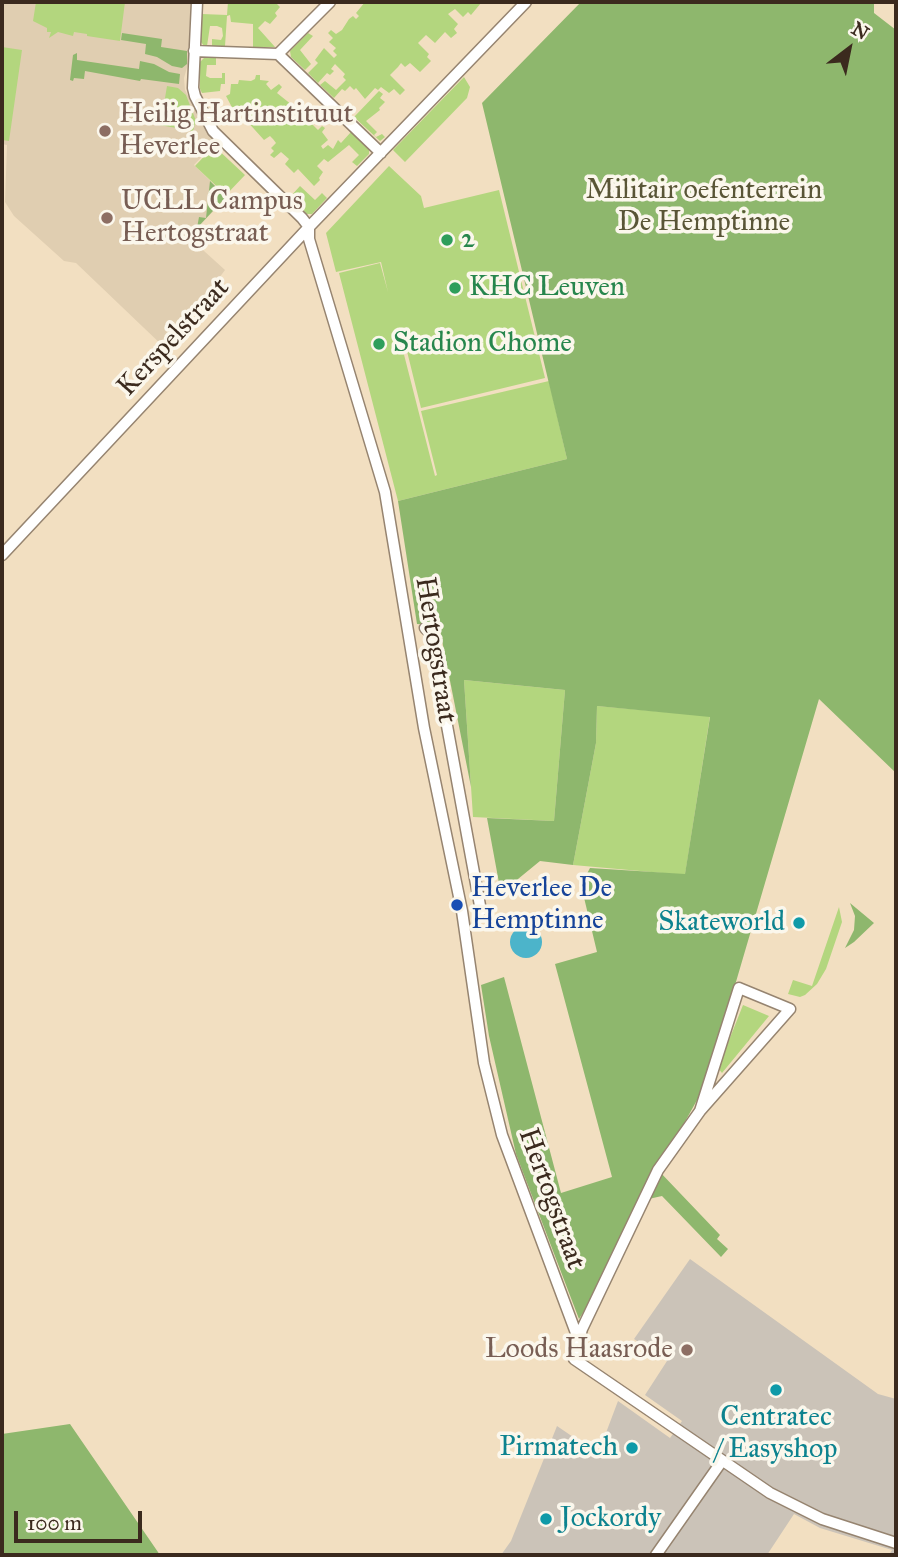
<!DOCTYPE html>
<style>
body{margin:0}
#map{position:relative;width:898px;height:1557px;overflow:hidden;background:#f2dfc1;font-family:"IM FELL Great Primer",serif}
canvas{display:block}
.frame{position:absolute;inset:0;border:4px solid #3b2a1e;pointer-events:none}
.north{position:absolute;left:814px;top:14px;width:70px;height:70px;-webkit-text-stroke:5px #fbf7ec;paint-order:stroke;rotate:32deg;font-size:19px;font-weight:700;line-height:28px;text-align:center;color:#3b2a1e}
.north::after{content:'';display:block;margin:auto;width:24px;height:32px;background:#3b2a1e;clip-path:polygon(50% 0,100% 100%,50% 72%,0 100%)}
.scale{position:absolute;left:14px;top:1511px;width:128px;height:32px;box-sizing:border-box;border:4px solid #3b2a1e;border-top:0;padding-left:9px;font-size:21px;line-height:24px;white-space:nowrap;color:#3b2a1e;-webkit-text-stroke:5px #fbf7ec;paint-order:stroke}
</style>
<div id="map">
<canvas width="898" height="1557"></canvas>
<div class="frame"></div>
<div class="north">N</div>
<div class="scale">100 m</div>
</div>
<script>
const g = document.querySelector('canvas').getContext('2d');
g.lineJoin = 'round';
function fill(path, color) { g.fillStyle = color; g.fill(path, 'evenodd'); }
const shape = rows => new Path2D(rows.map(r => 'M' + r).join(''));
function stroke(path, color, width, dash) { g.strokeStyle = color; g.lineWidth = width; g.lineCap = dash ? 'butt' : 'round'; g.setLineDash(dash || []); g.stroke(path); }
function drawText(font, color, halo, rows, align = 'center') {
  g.font = font + ' "IM FELL Great Primer",serif'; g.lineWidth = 7; g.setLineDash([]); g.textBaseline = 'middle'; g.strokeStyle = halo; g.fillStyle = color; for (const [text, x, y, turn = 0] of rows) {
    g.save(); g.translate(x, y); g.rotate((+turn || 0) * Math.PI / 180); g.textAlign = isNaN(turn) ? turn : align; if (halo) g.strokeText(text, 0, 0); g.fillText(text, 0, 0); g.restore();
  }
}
fill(shape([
 [2,2,191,2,188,64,184,78,185,90,202,123,215,139,213,145,194,165,227,197,197,228,184,226,182,231,225,270,166,349,76,263,64,261,14,216,5,202,7,145,2,144]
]), '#e0ceb1');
fill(shape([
 [690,1259,878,1394,896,1399,896,1555,889,1555,892,1550,820,1528,794,1514,767,1555,501,1555,511,1541,557,1426,598,1454,618,1401,670,1438,682,1421,645,1395,667,1361,634,1339]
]), '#cbc3b8');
fill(shape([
 [36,2,125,2,120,41,87,36,87,34,74,32,73,36,58,32,49,38,51,32,47,32,47,28,33,21],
 [228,2,278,2,277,4,280,7,275,13,277,16,270,24,265,21,258,28,275,47,253,47,253,24,231,22,230,15,227,16,225,46,212,46,212,39,221,40,223,36,222,28,217,26,210,26,207,46,204,46,201,42,202,14,227,15],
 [365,2,480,2,481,3,471,15,468,12,463,17,455,9,448,14,458,24,454,29,457,33,451,38,445,32,435,43,426,35,418,43,429,54,427,57,431,61,420,72,410,63,405,67,401,63,398,67,390,75,405,90,400,95,394,89,389,93,381,87,378,90,375,88,365,99,356,88,354,90,350,86,345,91,342,89,334,98,320,85,325,81,336,90,346,80,343,77,345,74,335,64,331,69,334,71,330,75,327,73,318,83,308,73,318,63,315,60,324,48,334,58,337,55,333,51,336,48,329,42,333,38,328,33,331,30,336,34,342,30,349,19,353,16,356,19,359,16,356,13],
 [308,33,313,36,300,50,311,64,305,70,291,57,290,51],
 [2,47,22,50,9,141,2,140],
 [204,58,216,58,216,65,207,65,206,76,210,78,222,78,222,73,225,73,225,84,221,84,220,91,202,93,200,89,200,62],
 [256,75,260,75,260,80,269,81,266,84,271,90,279,84,282,87,277,93,297,109,290,115,293,118,296,116,299,119,303,115,318,130,322,126,325,128,322,132,328,140,321,146,323,149,328,145,333,149,338,140,341,143,351,132,369,150,369,154,357,166,352,162,359,155,349,145,328,162,324,159,317,166,323,172,319,178,320,180,314,186,298,169,294,173,285,164,289,159,281,152,274,158,270,155,274,151,271,148,276,143,273,139,270,136,264,140,245,119,248,115,242,109,236,115,226,96,230,94,231,84,238,84,239,80,251,81,255,79],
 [464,77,470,87,467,98,405,162,393,150],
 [167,86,178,88,186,95,196,121,193,131,154,124,155,121,161,122],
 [379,91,383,94,380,98,385,102,379,108,380,110,366,121,377,132,374,135,376,137,382,134,385,137,380,141,354,117],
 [214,146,245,175,226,195,195,166],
 [389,166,421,196,424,208,499,190,545,378,421,408,403,335,399,335,435,476,437,475,421,411,549,381,567,459,398,501,339,273,380,263,388,292,381,262,336,272,326,233],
 [300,186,315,200,322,193,327,198,312,214,307,214,290,197],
 [464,680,565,690,554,821,473,817],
 [597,706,710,716,685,875,573,865,596,743],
 [839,907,842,922,826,969,817,984,805,995,800,997,788,994,793,980,812,986],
 [743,1005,769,1016,722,1073,718,1068]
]), '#b3d67e');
fill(shape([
 [581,2,874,2,874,13,896,30,896,773,819,699,706,1084,658,1170,720,1235,717,1239,728,1249,721,1257,662,1196,644,1200,594,1295,579,1319,516,1154,489,1036,481,985,504,977,561,1193,612,1177,555,964,597,952,581,885,590,868,685,874,710,717,597,706,596,743,573,865,540,861,518,879,502,899,487,818,554,821,565,690,464,680,471,787,439,625,417,624,398,501,567,459,482,103],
 [122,33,162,39,161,47,187,51,187,64,182,68,172,66,157,57,145,54,146,44,121,40],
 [77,53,77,60,139,69,140,61,154,64,169,72,180,74,179,84,141,79,140,81,85,71,84,79,74,78,73,81,70,80,73,55],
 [210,181,226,197,197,228,199,217,206,218],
 [850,903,874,923,854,942,845,948,854,930,855,916],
 [70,1424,160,1555,2,1555,2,1434]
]), '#8eb76d');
fill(shape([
 '510 942a16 16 0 1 1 32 0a16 16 0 1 1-32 0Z'
]), '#4cb4ca');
const minor = shape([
 [197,2,193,88,195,96,213,131,302,218,309,227,309,239,385,492,424,728,462,911,484,1063,502,1135,579,1341],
 [194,51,278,54,330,2],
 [278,54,381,153],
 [2,555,309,227,526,2],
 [425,628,430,633,481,911],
 [700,1111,739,988,790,1009,700,1111,658,1170,582,1329,574,1359,770,1493,822,1519,896,1543],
 [656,1555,722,1461]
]);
stroke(minor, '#968470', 13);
stroke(minor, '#fff', 10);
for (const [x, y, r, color] of [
 [105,131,7,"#8d6e63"],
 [107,218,7,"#8d6e63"],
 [447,240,7,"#2e9e5b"],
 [455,288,7,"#2e9e5b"],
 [379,344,7,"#2e9e5b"],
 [457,905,7,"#1a4fb4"],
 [799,923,7,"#0f9aa8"],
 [687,1350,7,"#8d6e63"],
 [776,1390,7,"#0f9aa8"],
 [632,1448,7,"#0f9aa8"],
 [546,1519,7,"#0f9aa8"]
]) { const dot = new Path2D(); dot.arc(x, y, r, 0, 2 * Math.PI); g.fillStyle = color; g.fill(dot); stroke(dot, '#fbf7ec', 2.5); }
drawText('28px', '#785e54', '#fbf7ec', [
 ["Heilig Hartinstituut",119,115],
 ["Heverlee",119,147],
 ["UCLL Campus",121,202],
 ["Hertogstraat",121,234],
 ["Loods Haasrode",673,1350,"right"]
], 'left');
drawText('28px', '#595536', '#fbf7ec', [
 ["Militair oefenterrein",704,191],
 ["De Hemptinne",704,223]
]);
drawText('28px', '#27864d', '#fbf7ec', [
 ["2",461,240],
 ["KHC Leuven",469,288],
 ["Stadion Chome",393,344]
], 'left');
drawText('28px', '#3b2a1e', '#fbf7ec', [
 ["Kerspelstraat",174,338,-47],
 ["Hertogstraat",435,650,81],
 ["Hertogstraat",551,1199,70]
]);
drawText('28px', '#164399', '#fbf7ec', [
 ["Heverlee De",471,889],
 ["Hemptinne",471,921]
], 'left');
drawText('28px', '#0d838f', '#fbf7ec', [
 ["Skateworld",785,923],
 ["Centratec",776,1418,"center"],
 ["/ Easyshop",776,1450,"center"],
 ["Pirmatech",618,1448],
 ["Jockordy",560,1519,"left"]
], 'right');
</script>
